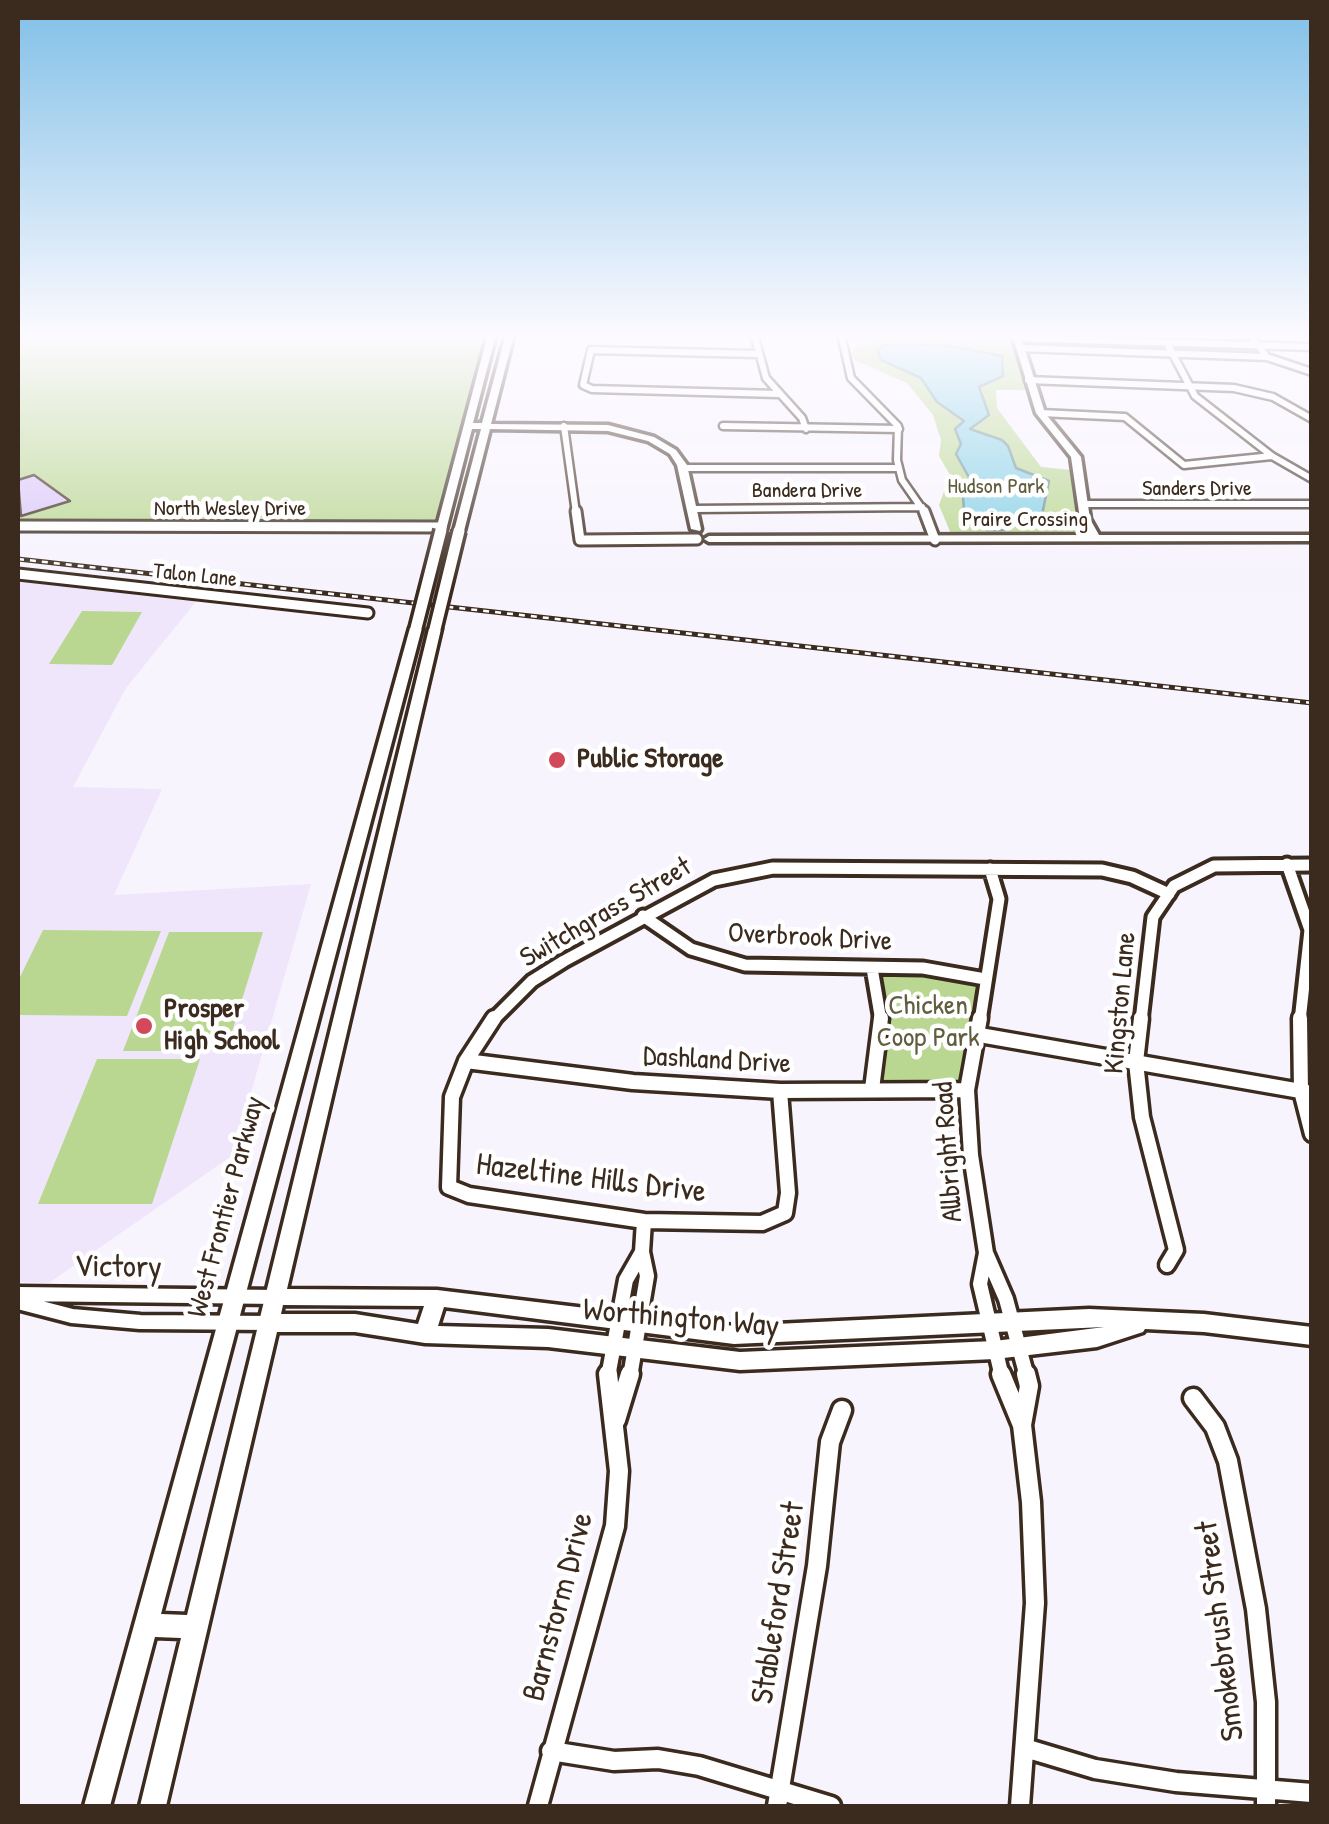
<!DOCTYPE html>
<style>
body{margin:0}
#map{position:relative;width:1329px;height:1824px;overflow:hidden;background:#f8f4fe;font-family:"Patrick Hand",sans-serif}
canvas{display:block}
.frame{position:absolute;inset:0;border:20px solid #3b2a1e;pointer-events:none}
</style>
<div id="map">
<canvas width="1329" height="1824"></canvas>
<div class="frame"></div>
</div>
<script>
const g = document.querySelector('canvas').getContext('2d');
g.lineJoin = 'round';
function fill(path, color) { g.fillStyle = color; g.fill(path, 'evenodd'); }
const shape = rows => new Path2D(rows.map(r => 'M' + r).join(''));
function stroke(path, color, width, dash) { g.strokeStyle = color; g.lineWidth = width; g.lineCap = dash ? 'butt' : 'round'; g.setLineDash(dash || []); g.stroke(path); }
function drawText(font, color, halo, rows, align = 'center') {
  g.font = font + ' "Patrick Hand",sans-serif'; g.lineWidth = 9; g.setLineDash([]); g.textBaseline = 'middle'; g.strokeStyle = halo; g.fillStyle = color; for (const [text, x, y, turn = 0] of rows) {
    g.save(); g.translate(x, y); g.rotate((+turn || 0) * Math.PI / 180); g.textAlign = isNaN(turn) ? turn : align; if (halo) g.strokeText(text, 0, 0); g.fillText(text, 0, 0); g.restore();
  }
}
fill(shape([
 [18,579,199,598,126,688,73,787,162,789,114,895,311,884,233,1155,49,1283,18,1282]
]), '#efe6fc');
fill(shape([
 [18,334,490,334,441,523,18,523],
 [894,334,1012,334,1029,390,996,390,997,408,1041,467,1081,471,1088,534,951,534,939,505,950,475,939,456,941,440,933,415,907,383,854,360,851,352,858,346],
 [82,611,142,612,112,665,49,664],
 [43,930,161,931,127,1016,18,1015,18,981],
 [169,932,263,932,226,1051,123,1051],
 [872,968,985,979,967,1090,872,1089,880,1037],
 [97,1059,200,1059,152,1204,38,1204]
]), '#b9d790');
const water = shape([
 [888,344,944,345,1002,356,1003,376,979,387,989,415,970,429,1002,440,1008,446,1016,468,1049,481,1042,515,1008,521,1004,530,987,530,964,509,963,498,971,481,956,454,961,444,955,429,964,421,937,402,921,378,881,360,877,349,888,344]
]);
fill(water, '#85d0e5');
stroke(water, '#678e95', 2.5);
const building = shape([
 [34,475,70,501,21,516,18,480,34,475]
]);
fill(building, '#dbc7f8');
stroke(building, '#3b2a1e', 2.5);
const streetFar4 = shape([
 [754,334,766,378,802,418,806,429],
 [841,334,851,378,898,426,897,460,902,480,925,513],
 [1249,334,1267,357,1312,372],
 [1017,338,1312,347],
 [1169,347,1195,396,1272,456,1312,479],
 [1020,348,1267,357],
 [757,354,591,350,583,385,592,389,778,394],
 [1028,380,1234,388,1273,397,1312,419],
 [1041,413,1125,417,1184,465,1272,456],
 [564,426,576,513],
 [723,426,899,429],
 [682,468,898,468],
 [1082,504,1312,504],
 [693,509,922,507]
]);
const streetFar3 = shape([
 [576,511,580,540,697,539],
 [924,511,935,540],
 [18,526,442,527],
 [18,574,368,613]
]);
const streetFar2 = shape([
 [1287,864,1310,930,1300,1021],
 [643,916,691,949,745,965,923,968,985,979],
 [872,968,881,1021],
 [492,1021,532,981,564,961,714,880,773,868,1102,870,1132,877,1169,894],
 [980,1021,999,899,990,869],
 [1141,1021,1153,917,1174,886,1214,866,1312,865]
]);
const streetFar1 = shape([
 [494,1018,466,1061,452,1097,449,1187,469,1195,644,1221,762,1223,785,1213,788,1193,780,1091],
 [980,1018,967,1090,971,1155,986,1253,1006,1299,1027,1377],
 [1141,1018,1136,1062,1142,1117,1176,1250,1167,1265],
 [1300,1018,1301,1091,1312,1134],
 [974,1034,1312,1093],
 [466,1061,633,1082,780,1091,967,1090],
 [872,1089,881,1018],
 [986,1253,980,1284,1002,1377],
 [18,1294,278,1297],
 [18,1302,72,1316,140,1322,271,1323],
 [608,1377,626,1280,642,1252],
 [630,1377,647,1276,642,1252,644,1221]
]);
const street = shape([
 [1001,1374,1022,1425,1031,1502,1035,1603,1020,1806],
 [1193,1398,1215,1427,1228,1461,1256,1609,1266,1702,1266,1806],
 [616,1420,630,1374],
 [1022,1425,1029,1386,1026,1374],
 [1025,1748,1095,1769,1176,1782,1312,1793],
 [551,1751,614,1761,658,1759,699,1766,831,1806],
 [538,1806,615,1526,619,1471,608,1374],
 [777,1806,817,1566,830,1442,842,1410]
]);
const secondary = shape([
 [488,334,496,334,473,423,482,423,506,334,514,334,491,424,608,425,654,437,676,450,687,465,701,529,700,531,691,529,677,465,670,454,648,441,608,431,490,429,464,531,455,533,454,531,481,429,472,429,446,530,437,532,436,530,488,334],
 [1012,334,1020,334,1045,413,1081,457,1090,519,1099,535,1312,535,1312,541,709,542,704,539,709,536,1088,535,1080,519,1071,457,1036,413,1012,334],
 [416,625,422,628,161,1614,187,1615,429,629,435,626,441,629,287,1289,437,1290,734,1326,1089,1309,1204,1314,1312,1327,1312,1345,1204,1332,1145,1329,1143,1332,1097,1347,995,1359,740,1370,548,1347,425,1343,355,1332,277,1332,166,1806,140,1806,181,1638,155,1637,110,1806,84,1806,410,628,416,625],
 [283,1305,424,1306,418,1324,355,1314,281,1314,283,1305],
 [444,1307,734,1344,1104,1327,995,1341,740,1352,548,1329,438,1326,444,1307]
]);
stroke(streetFar4, '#3b2a1e', 11);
stroke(streetFar3, '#3b2a1e', 15);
stroke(streetFar2, '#3b2a1e', 19);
stroke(streetFar1, '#3b2a1e', 21);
stroke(street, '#3b2a1e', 25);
stroke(secondary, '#3b2a1e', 7);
stroke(streetFar4, '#fff', 6);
stroke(streetFar3, '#fff', 9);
stroke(streetFar2, '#fff', 11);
stroke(streetFar1, '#fff', 14);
stroke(street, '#fff', 18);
fill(secondary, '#fff');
const rail = shape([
 [18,559,1312,703]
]);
stroke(rail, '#3b2a1e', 5);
stroke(rail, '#fff', 2.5, [6]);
const secondaryBridge = shape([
 [416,628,441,530],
 [435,629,459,531]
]);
stroke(secondaryBridge, '#3b2a1e', 18, []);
stroke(secondaryBridge, '#fff', 11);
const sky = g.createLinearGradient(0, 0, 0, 589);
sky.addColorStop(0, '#80bfe7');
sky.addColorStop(0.57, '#fcfaff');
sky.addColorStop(1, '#fcfaff00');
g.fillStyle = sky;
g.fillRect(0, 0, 1329, 589);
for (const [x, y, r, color] of [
 [557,760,10,"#d1495b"],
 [144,1026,10,"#d1495b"]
]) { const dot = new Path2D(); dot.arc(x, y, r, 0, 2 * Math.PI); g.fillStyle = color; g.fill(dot); stroke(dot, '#fff', 4); }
drawText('22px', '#615e40', '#fff', [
 ["Hudson Park",996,487]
]);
drawText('22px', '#3b2a1e', '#fff', [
 ["Sanders Drive",1197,489],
 ["Bandera Drive",807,491],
 ["North Wesley Drive",230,509],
 ["Praire Crossing",1025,520],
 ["Talon Lane",195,576,6]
]);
drawText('bold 28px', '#3b2a1e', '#fff', [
 ["Public Storage",577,760],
 ["Prosper",164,1010],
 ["High School",164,1042]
], 'left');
drawText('28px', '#3b2a1e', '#fff', [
 ["Switchgrass Street",606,913,-30],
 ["Overbrook Drive",810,938,3],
 ["Kingston Lane",1121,1003,-85],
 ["Dashland Drive",717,1061,3],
 ["Allbright Road",949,1152,-94],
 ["West Frontier Parkway",227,1207,-75]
]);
drawText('28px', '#615e40', '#fff', [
 ["Chicken",928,1007],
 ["Coop Park",928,1039]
]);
drawText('32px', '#3b2a1e', '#fff', [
 ["Hazeltine Hills Drive",591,1179,7],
 ["Victory",118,1268,1],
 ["Worthington Way",681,1319,5],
 ["Stableford Street",779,1603,-81],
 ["Barnstorm Drive",559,1607,-75],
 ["Smokebrush Street",1221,1631,-97]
]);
</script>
